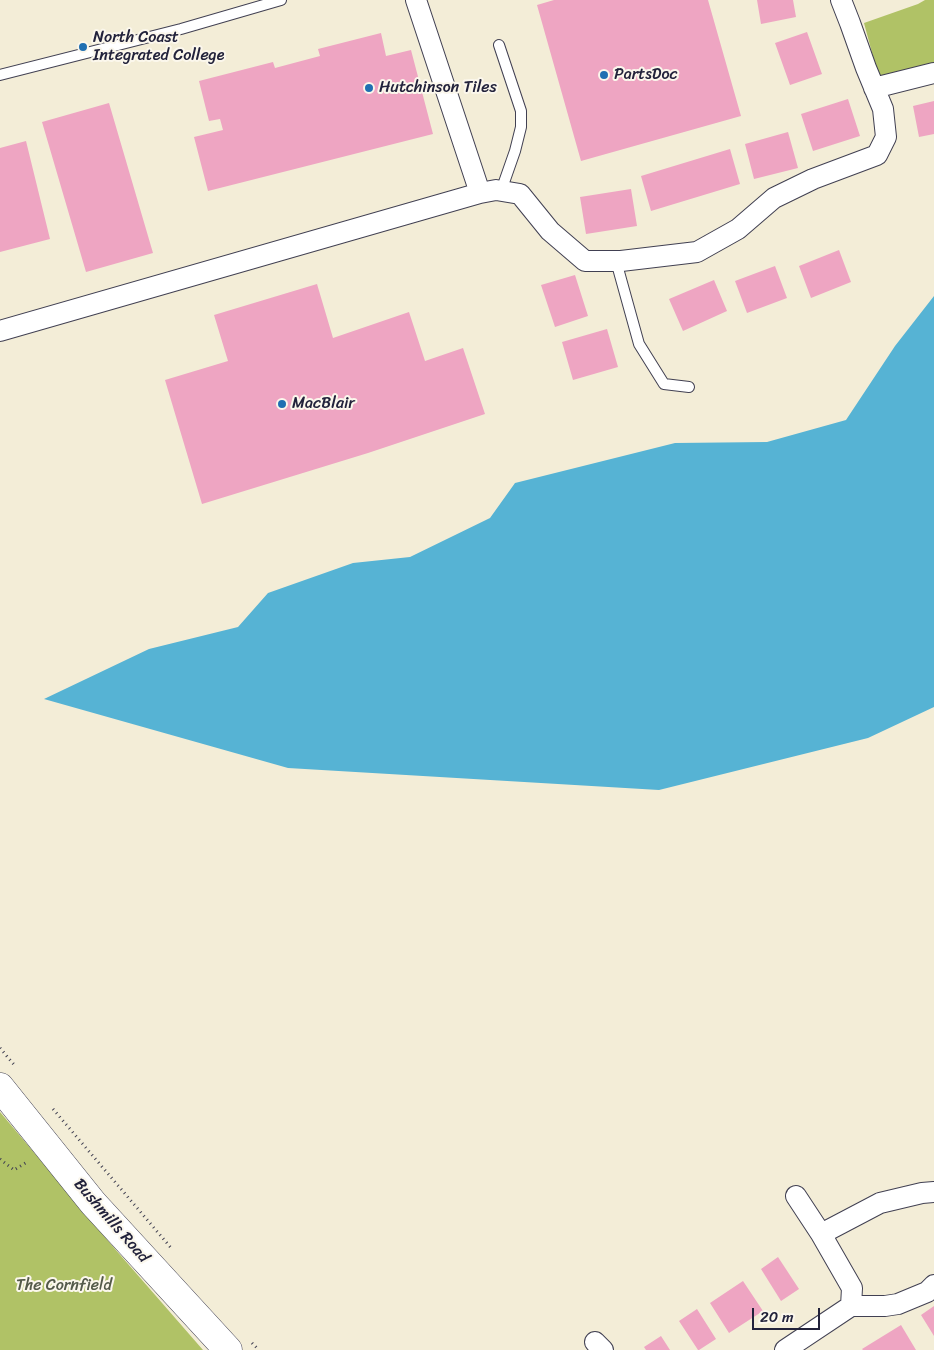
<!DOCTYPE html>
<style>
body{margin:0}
#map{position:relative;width:934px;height:1350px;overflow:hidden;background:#f3edd7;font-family:Sriracha,sans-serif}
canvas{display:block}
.scale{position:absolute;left:752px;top:1308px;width:68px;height:22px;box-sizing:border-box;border:2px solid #22223b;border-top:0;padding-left:6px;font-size:15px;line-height:18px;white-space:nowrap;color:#22223b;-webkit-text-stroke:4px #fbf7ec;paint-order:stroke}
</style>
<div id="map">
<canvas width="934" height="1350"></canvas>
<div class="scale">20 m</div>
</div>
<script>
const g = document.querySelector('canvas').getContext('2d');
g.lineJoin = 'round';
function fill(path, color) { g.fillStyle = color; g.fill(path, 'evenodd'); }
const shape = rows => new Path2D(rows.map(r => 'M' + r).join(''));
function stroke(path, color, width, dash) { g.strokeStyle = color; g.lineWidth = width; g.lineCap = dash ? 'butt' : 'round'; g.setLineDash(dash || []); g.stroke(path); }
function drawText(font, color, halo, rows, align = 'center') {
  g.font = font + ' Sriracha,sans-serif'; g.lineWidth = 4; g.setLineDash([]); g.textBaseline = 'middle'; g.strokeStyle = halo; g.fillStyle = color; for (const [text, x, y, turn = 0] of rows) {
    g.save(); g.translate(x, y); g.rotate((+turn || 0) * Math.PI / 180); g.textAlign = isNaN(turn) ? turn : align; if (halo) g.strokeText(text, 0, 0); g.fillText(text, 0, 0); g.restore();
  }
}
fill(shape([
 [925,0,934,0,934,65,887,77,878,75,864,23,918,4],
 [0,1112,115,1249,203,1350,0,1350]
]), '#b0c266');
fill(shape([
 [934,296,934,707,868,738,659,790,288,768,44,699,149,649,238,627,268,593,353,563,410,557,490,518,515,483,675,443,767,442,846,420,895,346]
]), '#56b3d4');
fill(shape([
 [554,0,708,0,741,116,581,161,537,5],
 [757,0,793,0,796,17,761,24],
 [807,32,822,74,790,85,775,43],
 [381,33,386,56,411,50,433,134,208,191,194,137,223,130,220,119,209,121,199,81,273,62,275,68,320,56,318,49],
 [848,99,860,136,813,151,801,114],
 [934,101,934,134,919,137,913,106],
 [109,103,153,253,86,272,42,122],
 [788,132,798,168,754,179,745,144],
 [26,141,50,239,0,252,0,148],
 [730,149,740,184,651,211,641,176],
 [631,189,637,226,586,234,580,197],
 [839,250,851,282,811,298,799,266],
 [775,266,787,298,747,313,735,281],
 [575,275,588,316,555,327,541,285],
 [714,280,727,311,683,331,669,299],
 [317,284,333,338,409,312,425,361,463,348,485,414,368,453,202,504,165,380,228,361,214,315],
 [607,329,618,367,573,380,562,342],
 [778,1257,799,1289,781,1301,761,1269],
 [743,1281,763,1311,729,1333,710,1303],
 [934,1306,934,1336,921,1315],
 [697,1309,716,1339,699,1350,698,1350,679,1321],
 [901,1325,916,1350,863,1350,862,1349],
 [661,1336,670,1350,646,1350,644,1347]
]), '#eea5c2');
const lane = shape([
 [499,45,521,111,521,127,515,151,501,191],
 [0,75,181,29,281,0],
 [616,261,639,344,664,384,689,387]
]);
const street = shape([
 [874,88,934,73],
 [480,193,496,190,520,194,550,231,585,261,621,261,697,252,738,229,774,198,813,179,877,155,886,137,883,109,866,68,850,23,841,0],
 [0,331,480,193,416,0],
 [821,1234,880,1203,922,1193,934,1192],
 [851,1306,885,1306,898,1304,927,1292,934,1285],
 [595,1342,603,1350],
 [785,1350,851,1306,852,1288,821,1234,796,1196]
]);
const secondary = shape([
 [0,1087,93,1203,228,1350]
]);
stroke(lane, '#414052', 12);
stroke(street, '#414052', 22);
stroke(secondary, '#414052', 29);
stroke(shape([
 [0,1048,16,1067],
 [53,1109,172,1249],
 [0,1159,14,1170,27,1162,26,1161],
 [252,1343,259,1350]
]), '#414052', 3, [1, 4]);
stroke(lane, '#fff', 10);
stroke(street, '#fff', 20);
stroke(secondary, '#fff', 28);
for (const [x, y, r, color] of [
 [83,47,5,"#1f6fb2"],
 [604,75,5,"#1f6fb2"],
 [369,88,5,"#1f6fb2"],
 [282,404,5,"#1f6fb2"]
]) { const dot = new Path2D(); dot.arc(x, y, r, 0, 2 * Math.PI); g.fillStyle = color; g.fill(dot); stroke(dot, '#fbf7ec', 2); }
drawText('16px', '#22223b', '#fbf7ec', [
 ["North Coast",93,38],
 ["Integrated College",93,56],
 ["PartsDoc",614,75],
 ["Hutchinson Tiles",379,88],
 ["MacBlair",292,404]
], 'left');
drawText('16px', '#22223b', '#fbf7ec', [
 ["Bushmills Road",111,1221,49]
]);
drawText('16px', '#545a4a', '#fbf7ec', [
 ["The Cornfield",64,1286]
]);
</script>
